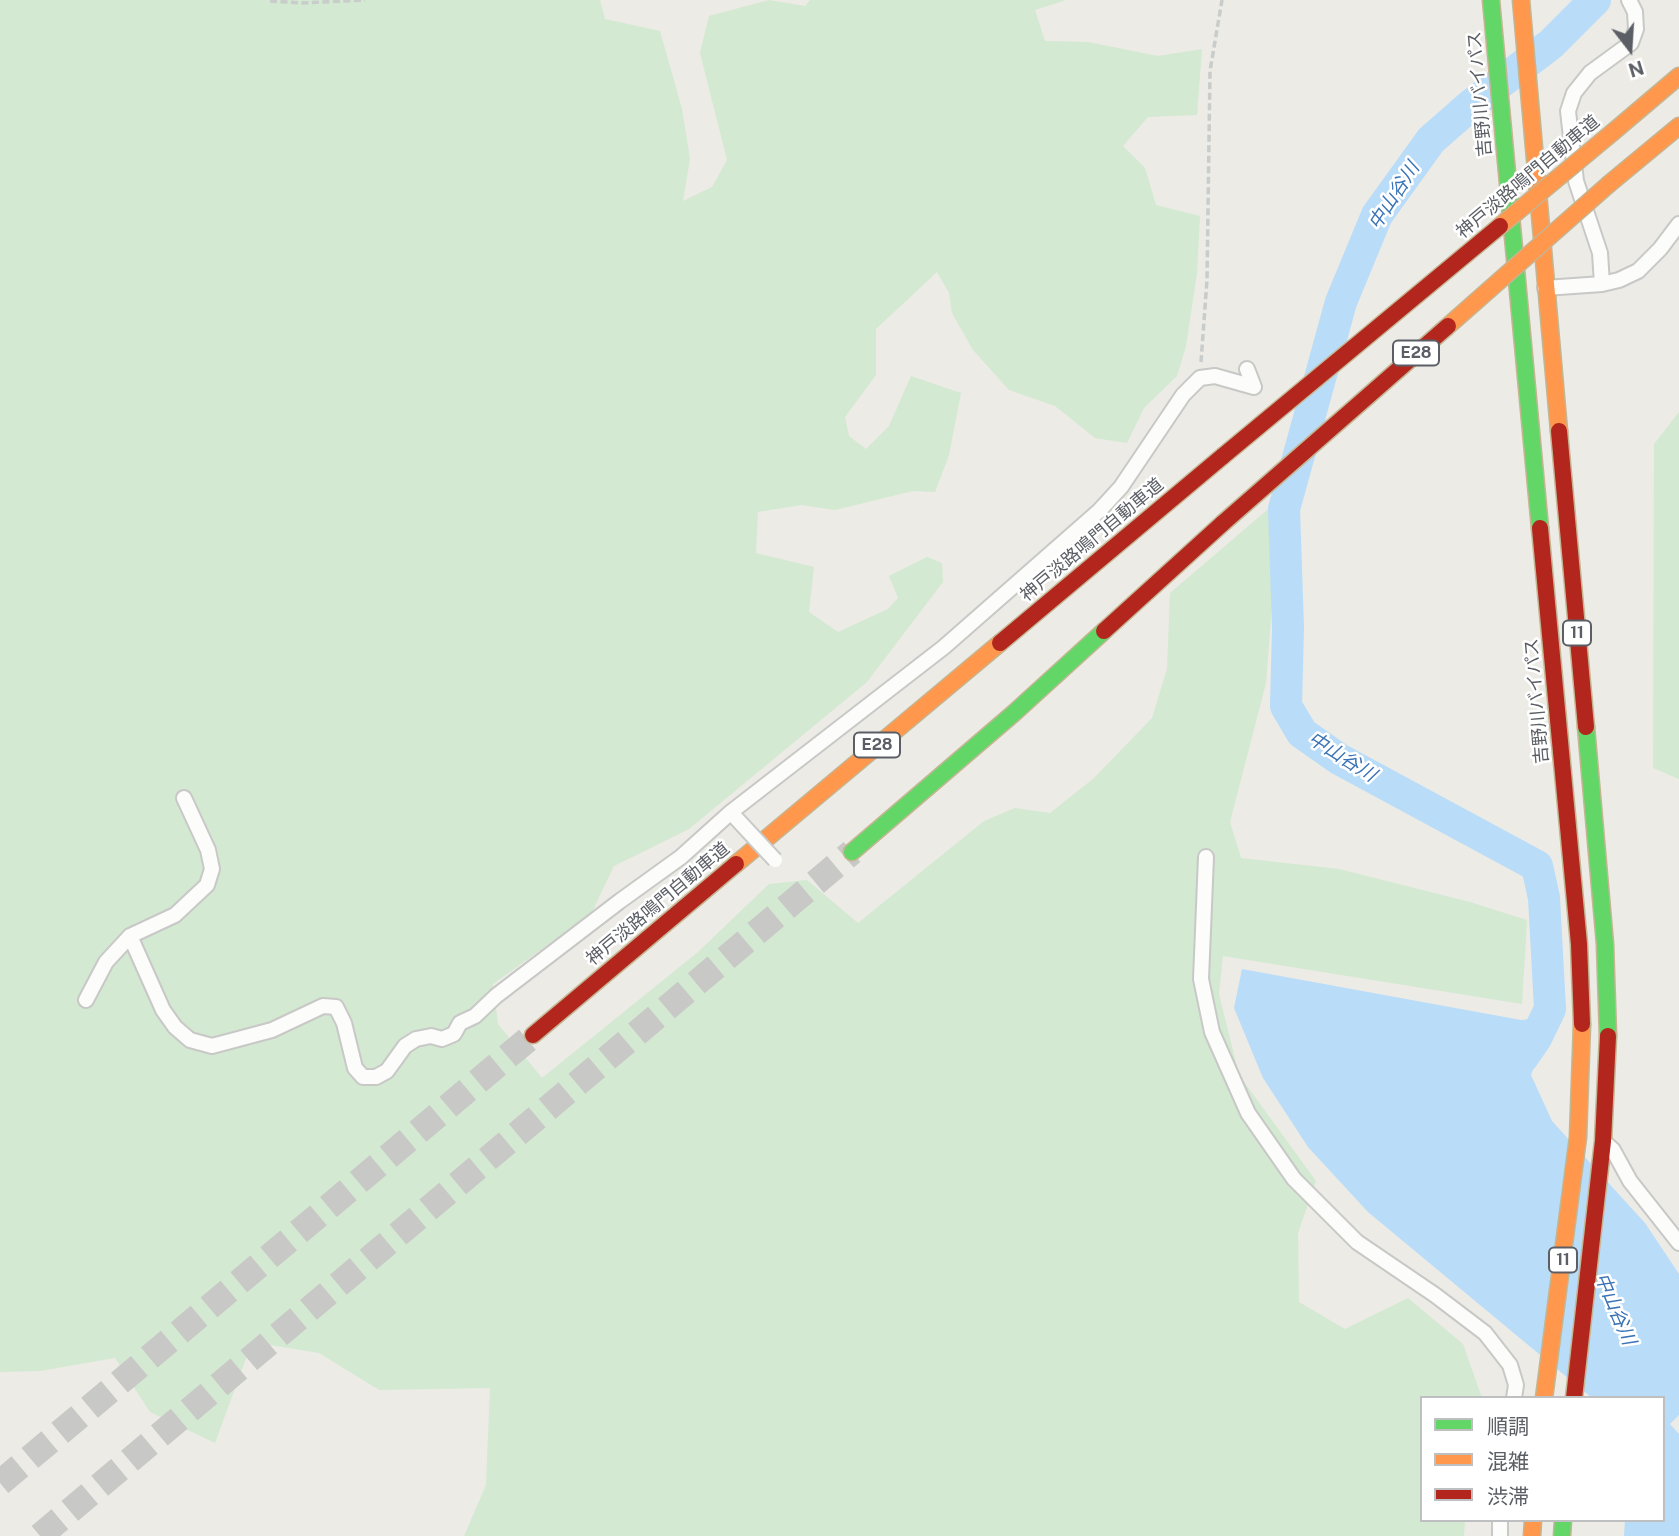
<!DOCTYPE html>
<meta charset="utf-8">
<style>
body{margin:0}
#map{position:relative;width:1679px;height:1536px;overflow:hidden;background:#ecebe6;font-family:"Public Sans","Noto Sans JP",sans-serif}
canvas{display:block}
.legend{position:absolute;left:1420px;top:1396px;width:245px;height:126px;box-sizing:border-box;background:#fff;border:2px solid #bdbfc1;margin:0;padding:9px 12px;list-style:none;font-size:21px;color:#5b5f65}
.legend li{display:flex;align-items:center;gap:14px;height:35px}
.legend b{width:35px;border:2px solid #bdbfc1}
.north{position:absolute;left:1595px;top:14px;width:70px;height:70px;-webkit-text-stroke:5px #fff;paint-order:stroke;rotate:163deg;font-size:19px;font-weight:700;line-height:28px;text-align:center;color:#5b5f65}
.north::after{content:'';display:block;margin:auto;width:24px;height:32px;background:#5b5f65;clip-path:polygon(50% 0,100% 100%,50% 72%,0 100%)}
</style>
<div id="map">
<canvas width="1679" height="1536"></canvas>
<ul class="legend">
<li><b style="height:9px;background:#63d668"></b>順調</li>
<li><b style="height:9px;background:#ff974d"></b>混雑</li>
<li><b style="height:9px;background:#b3261e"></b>渋滞</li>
</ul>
<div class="north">N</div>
</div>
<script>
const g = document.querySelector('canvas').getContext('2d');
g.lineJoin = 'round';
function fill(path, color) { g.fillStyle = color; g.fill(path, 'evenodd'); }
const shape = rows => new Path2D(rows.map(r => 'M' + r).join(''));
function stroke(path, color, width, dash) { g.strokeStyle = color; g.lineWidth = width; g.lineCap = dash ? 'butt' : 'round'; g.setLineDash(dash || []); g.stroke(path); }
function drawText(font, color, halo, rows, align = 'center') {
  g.font = font + ' "Public Sans","Noto Sans JP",sans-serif'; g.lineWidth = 5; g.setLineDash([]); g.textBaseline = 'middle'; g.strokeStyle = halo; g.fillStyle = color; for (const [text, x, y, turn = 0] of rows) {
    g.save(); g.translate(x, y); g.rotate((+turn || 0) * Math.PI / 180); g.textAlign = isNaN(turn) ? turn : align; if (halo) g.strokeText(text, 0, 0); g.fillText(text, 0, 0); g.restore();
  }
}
fill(shape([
 [0,0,600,0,605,19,660,31,682,109,690,159,683,201,712,187,727,160,700,53,709,16,769,0,805,6,810,0,1066,0,1035,10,1045,41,1088,42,1158,56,1202,49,1197,115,1148,117,1123,146,1145,168,1156,205,1200,216,1197,273,1186,346,1177,376,1144,408,1127,443,1095,438,1055,406,1009,390,973,350,952,313,949,293,937,272,876,329,876,375,845,417,849,436,866,449,889,426,911,376,961,393,949,455,935,492,913,491,835,510,801,505,758,512,756,553,814,567,809,612,838,632,888,609,898,598,889,576,927,557,942,563,943,582,867,682,689,829,614,866,591,914,493,984,498,1024,542,1078,698,952,769,884,807,880,858,923,984,821,1015,808,1050,813,1093,779,1152,718,1167,669,1170,593,1273,505,1270,532,1273,592,1266,683,1230,822,1241,858,1339,869,1470,902,1527,920,1522,1004,1223,956,1219,994,1239,1075,1316,1181,1298,1233,1299,1302,1345,1329,1408,1298,1463,1344,1482,1398,1422,1398,1422,1520,1465,1520,1464,1536,464,1536,486,1485,490,1388,379,1390,319,1353,252,1342,215,1443,150,1412,115,1358,40,1371,0,1372],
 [1679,412,1679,779,1653,768,1654,444]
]), '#d3e9d1');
fill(shape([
 [1242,969,1521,1020,1541,1018,1555,1032,1545,1039,1531,1075,1552,1121,1645,1223,1679,1274,1679,1415,1670,1424,1679,1434,1679,1536,1624,1536,1625,1520,1663,1520,1663,1398,1592,1398,1368,1212,1308,1147,1263,1078,1234,1008]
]), '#b9dcf8');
stroke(shape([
 [1523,1057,1536,1038,1550,1009,1544,898,1537,866,1339,759,1302,733,1286,706,1288,628,1284,509,1341,302,1377,215,1431,140,1471,105,1551,44,1595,0]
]), '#b9dcf8', 32);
stroke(shape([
 [0,1483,533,1035],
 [40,1536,852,852]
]), '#c8c8c6', 26, [26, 13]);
const street = shape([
 [1602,284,1600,253,1576,181,1568,111,1574,93,1590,73,1631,43,1636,29,1635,12,1629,0],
 [1545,288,1602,284,1619,280,1638,271,1660,249,1679,224],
 [1206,857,1201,979,1212,1032,1248,1113,1294,1179,1357,1242,1435,1295,1485,1333,1510,1365,1516,1385,1514,1398],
 [130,936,163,1010,175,1027,190,1040,212,1046,272,1030,323,1006,336,1007,344,1023,355,1068,363,1077,376,1077,387,1071,405,1046,416,1039,431,1036,442,1039,454,1034,460,1023,475,1016,496,996,620,901,681,857,731,812,944,647,1099,511,1121,487,1183,395,1200,378,1215,376,1254,387,1247,369],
 [86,1000,106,962,130,936,175,915,207,885,212,869,208,850,184,798],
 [1603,1141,1613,1150,1630,1181,1679,1243],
 [1500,1520,1500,1536]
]);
const fast = shape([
 [1491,0,1540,528],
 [1586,727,1605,944,1608,1036],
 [852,852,1014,713,1104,631],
 [1562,1536,1563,1520]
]);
const slow = shape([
 [1521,0,1559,431],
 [1613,132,1679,76],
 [1609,184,1679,126],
 [736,864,1000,643],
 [1544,1398,1578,1137,1582,1024],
 [1532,1536,1533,1520]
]);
const jam = shape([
 [1559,431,1586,727],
 [1540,528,1579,944,1582,1024],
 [1104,631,1223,523],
 [1000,643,1223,456],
 [533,1035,736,864],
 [1574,1398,1603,1141,1608,1036]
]);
stroke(street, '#c8c8c7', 18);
stroke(fast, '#c4b693', 19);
stroke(slow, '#c4b693', 19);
stroke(jam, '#c4b693', 19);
stroke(shape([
 [270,1,302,3,365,0],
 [1201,362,1207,280,1210,71,1222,0]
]), '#c8ccca', 3.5, [7, 3.5]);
stroke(street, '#fcfcfb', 14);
stroke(fast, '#63d668', 16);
stroke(slow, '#ff974d', 16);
stroke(jam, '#b3261e', 16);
const streetBridge = shape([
 [736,818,775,860]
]);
const slowBridge = shape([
 [1500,226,1613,132],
 [1448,326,1609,184]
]);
const jamBridge = shape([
 [1223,456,1500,226],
 [1223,523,1448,326]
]);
stroke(streetBridge, '#c8c8c7', 18, []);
stroke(slowBridge, '#c4b693', 19, []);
stroke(jamBridge, '#c4b693', 19, []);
stroke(streetBridge, '#fcfcfb', 14);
stroke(slowBridge, '#ff974d', 16);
stroke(jamBridge, '#b3261e', 16);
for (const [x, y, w] of [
 [1416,353,46],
 [1577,633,28],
 [877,745,46],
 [1563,1260,28]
]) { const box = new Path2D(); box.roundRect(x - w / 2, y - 12.5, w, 25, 5); g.fillStyle = '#fff'; g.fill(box); stroke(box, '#5b5f65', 2); }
drawText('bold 16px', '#5b5f65', null, [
 ["E28",1416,353],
 ["11",1577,633],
 ["E28",877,745],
 ["11",1563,1260]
]);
drawText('18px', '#5b5f65', '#fff', [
 ["吉野川バイパス",1480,94,-95],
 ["神戸淡路鳴門自動車道",1528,177,-40],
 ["神戸淡路鳴門自動車道",1092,540,-40],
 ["吉野川バイパス",1537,701,-95],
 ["神戸淡路鳴門自動車道",658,904,-40]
]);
drawText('italic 19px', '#3b74b6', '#fff', [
 ["中山谷川",1394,196,-57],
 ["中山谷川",1342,757,32],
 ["中山谷川",1615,1309,67]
]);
</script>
